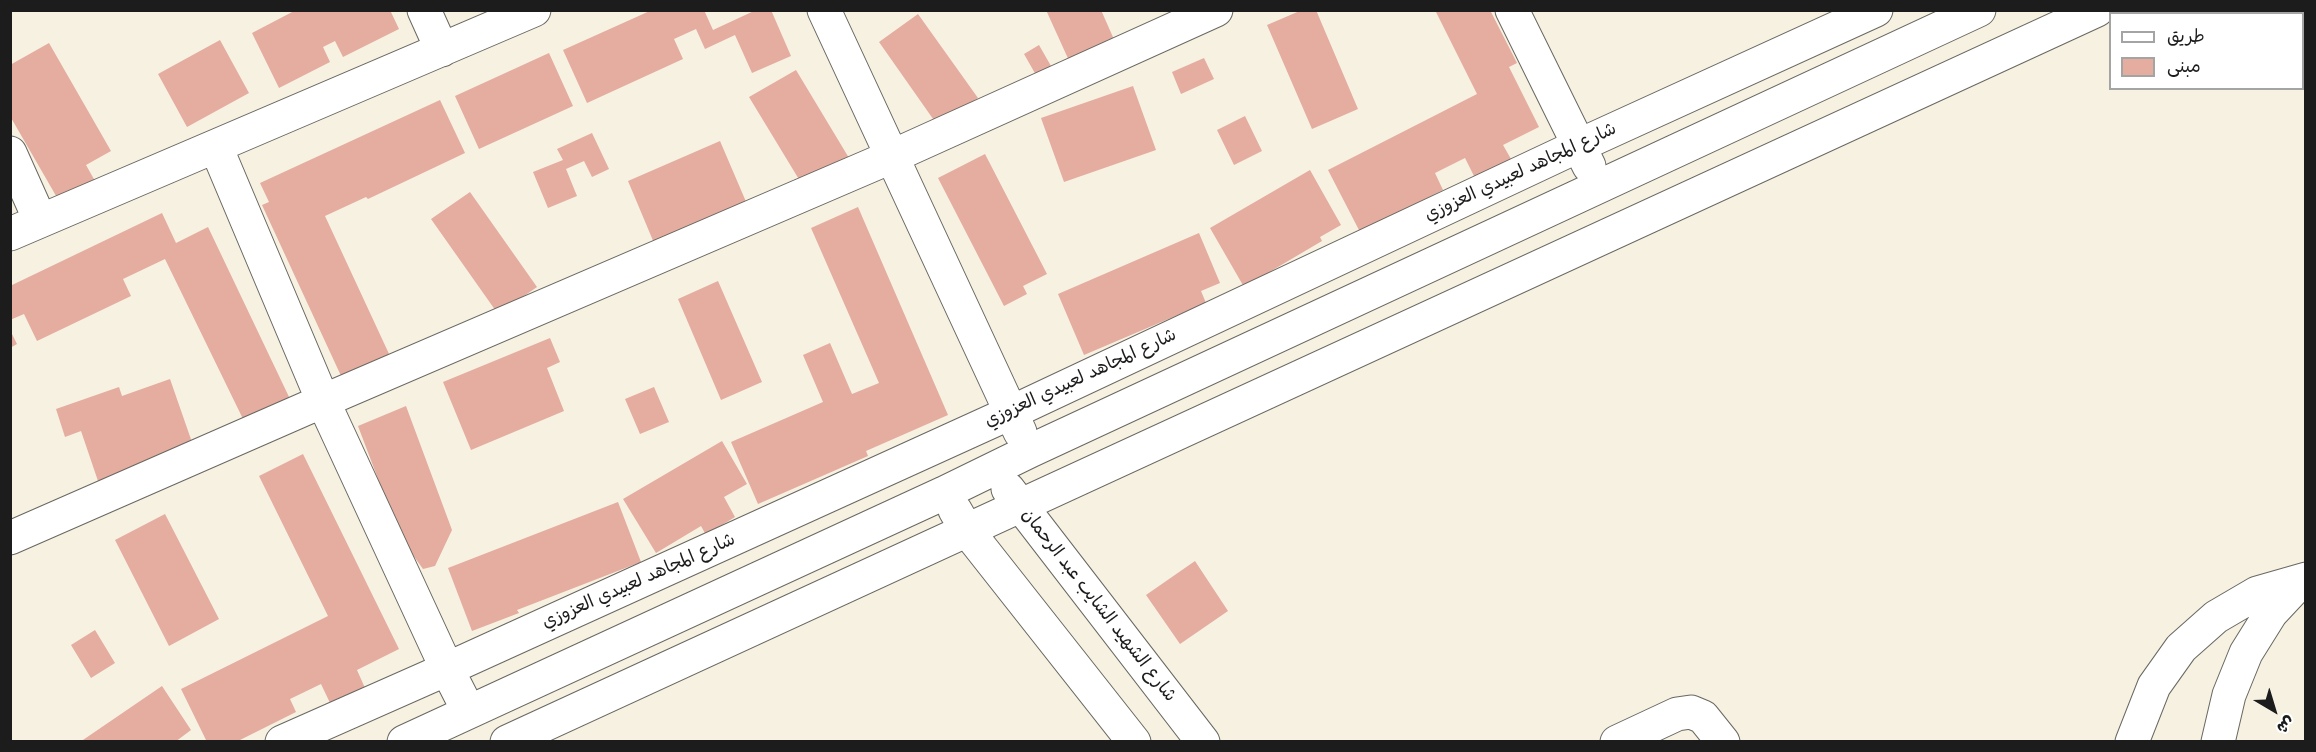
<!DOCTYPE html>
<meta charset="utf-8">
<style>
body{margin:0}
#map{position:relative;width:2316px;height:752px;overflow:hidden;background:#f6f1e1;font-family:Mynerve,"Playpen Sans Arabic",sans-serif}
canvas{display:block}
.frame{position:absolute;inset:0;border:12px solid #1c1c1c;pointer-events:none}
.legend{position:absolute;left:2109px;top:12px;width:195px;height:78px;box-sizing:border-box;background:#fff;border:2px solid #a4a4a4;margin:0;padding:8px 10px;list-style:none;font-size:18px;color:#1c1c1c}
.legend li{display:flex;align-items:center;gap:12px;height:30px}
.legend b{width:30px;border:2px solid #a4a4a4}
.north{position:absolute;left:2244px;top:680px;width:60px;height:60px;-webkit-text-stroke:4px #fff;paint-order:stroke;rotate:142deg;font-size:16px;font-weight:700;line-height:24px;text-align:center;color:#1c1c1c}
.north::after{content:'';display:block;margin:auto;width:21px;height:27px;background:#1c1c1c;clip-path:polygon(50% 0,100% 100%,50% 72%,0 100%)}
</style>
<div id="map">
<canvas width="2316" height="752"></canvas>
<div class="frame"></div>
<ul class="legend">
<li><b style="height:8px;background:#fff"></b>طريق</li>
<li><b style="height:16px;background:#e5aca0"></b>مبنى</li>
</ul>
<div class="north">ش</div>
</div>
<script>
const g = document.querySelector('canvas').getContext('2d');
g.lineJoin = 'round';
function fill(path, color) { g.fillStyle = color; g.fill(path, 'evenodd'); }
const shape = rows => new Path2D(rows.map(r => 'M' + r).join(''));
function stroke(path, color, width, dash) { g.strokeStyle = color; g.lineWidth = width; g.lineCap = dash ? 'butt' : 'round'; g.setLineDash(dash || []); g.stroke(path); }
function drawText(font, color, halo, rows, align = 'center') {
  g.font = font + ' Mynerve,"Playpen Sans Arabic",sans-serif'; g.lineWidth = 4.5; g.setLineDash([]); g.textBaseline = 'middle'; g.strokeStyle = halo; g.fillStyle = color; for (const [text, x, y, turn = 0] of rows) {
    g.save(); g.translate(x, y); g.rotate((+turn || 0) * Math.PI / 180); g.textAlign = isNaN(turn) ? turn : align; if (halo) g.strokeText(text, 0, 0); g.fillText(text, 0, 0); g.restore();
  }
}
fill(shape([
 [296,10,390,10,399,29,343,57,335,41,323,47,330,62,279,88,252,33],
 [652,10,704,10,713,30,756,10,771,10,791,56,752,73,735,35,705,49,696,29,674,39,683,59,587,103,563,50],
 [1046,10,1101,10,1116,44,1071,65],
 [1302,10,1316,10,1358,109,1312,129,1267,25],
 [1435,10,1490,10,1517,63,1509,67,1539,127,1503,145,1511,159,1475,178,1465,158,1435,173,1443,190,1360,232,1328,170,1477,94],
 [918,14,978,98,938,126,879,42],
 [220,40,249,93,187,127,158,74],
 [49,43,111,151,86,165,95,181,59,201,10,116,10,65],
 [1039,45,1055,73,1040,82,1024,54],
 [549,53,573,106,479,149,455,96],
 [1204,58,1214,79,1181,94,1172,72],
 [796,70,849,158,803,186,749,97],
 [1133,86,1156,150,1064,182,1041,118],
 [440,100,465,153,368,199,366,197,325,216,390,356,342,378,262,205,269,202,260,183],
 [1245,116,1262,151,1234,165,1217,130],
 [592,133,609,169,592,177,584,161,566,169,577,196,548,208,533,172,563,160,557,149],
 [720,141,747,204,654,243,628,181],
 [985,154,1047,274,1023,286,1027,294,1004,306,938,178],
 [1310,170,1341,225,1320,237,1322,241,1244,287,1210,228],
 [470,192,537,287,498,314,431,219],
 [858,207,948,415,866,451,868,456,758,504,731,442,823,402,803,355,830,343,852,394,879,383,811,228],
 [162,213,176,243,208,227,290,399,244,421,165,259,123,279,131,296,37,341,24,314,10,320,10,286],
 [1199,233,1220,283,1201,291,1206,303,1084,355,1058,294],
 [718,281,762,382,721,400,678,299],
 [10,330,17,344,10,348],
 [550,338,560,362,547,368,564,411,471,450,443,382],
 [170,379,194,448,98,481,81,431,65,437,56,409,119,387,122,396],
 [654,387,669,422,640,434,625,399],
 [406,406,452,530,435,566,423,569,400,537,358,426],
 [722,441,747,484,724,497,735,517,706,535,701,526,656,553,623,499],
 [303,454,399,649,357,670,365,688,331,705,321,684,290,699,296,712,236,742,207,742,181,689,328,616,259,476],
 [618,502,641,562,517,610,519,613,472,631,448,568],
 [165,514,219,619,169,646,115,540],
 [1195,561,1228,611,1180,644,1146,595],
 [95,630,115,663,91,678,71,645],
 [162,686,191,730,175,742,80,742]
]), '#e5aca0');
const minor = shape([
 [424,10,442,50],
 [824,10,1020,432],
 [1512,10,1589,166],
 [216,147,323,401,447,669,469,712],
 [10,153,40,220],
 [10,234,534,10],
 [1008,489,1203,742],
 [955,510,966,529,1134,742],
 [10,538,323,401,893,156,1216,10],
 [282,742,447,669,1010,413,1578,146,1876,10],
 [404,742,944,493,1030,451,1979,10],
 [507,742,2097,10],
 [1617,742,1677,714,1691,712,1703,717,1723,742],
 [2132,742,2154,686,2181,648,2216,617,2257,593,2306,579],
 [2218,742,2229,695,2246,653,2271,613,2301,581]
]);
stroke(minor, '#686761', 35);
stroke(minor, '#fff', 33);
drawText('18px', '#1c1c1c', '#fff', [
 ["شارع المجاهد لعبيدي العزوزي",1521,173,-25],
 ["شارع المجاهد لعبيدي العزوزي",1081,379,-25],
 ["شارع المجاهد لعبيدي العزوزي",639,582,-24],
 ["شارع الشهيد الشايب عبد الرحمان",1098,606,52]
]);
</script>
